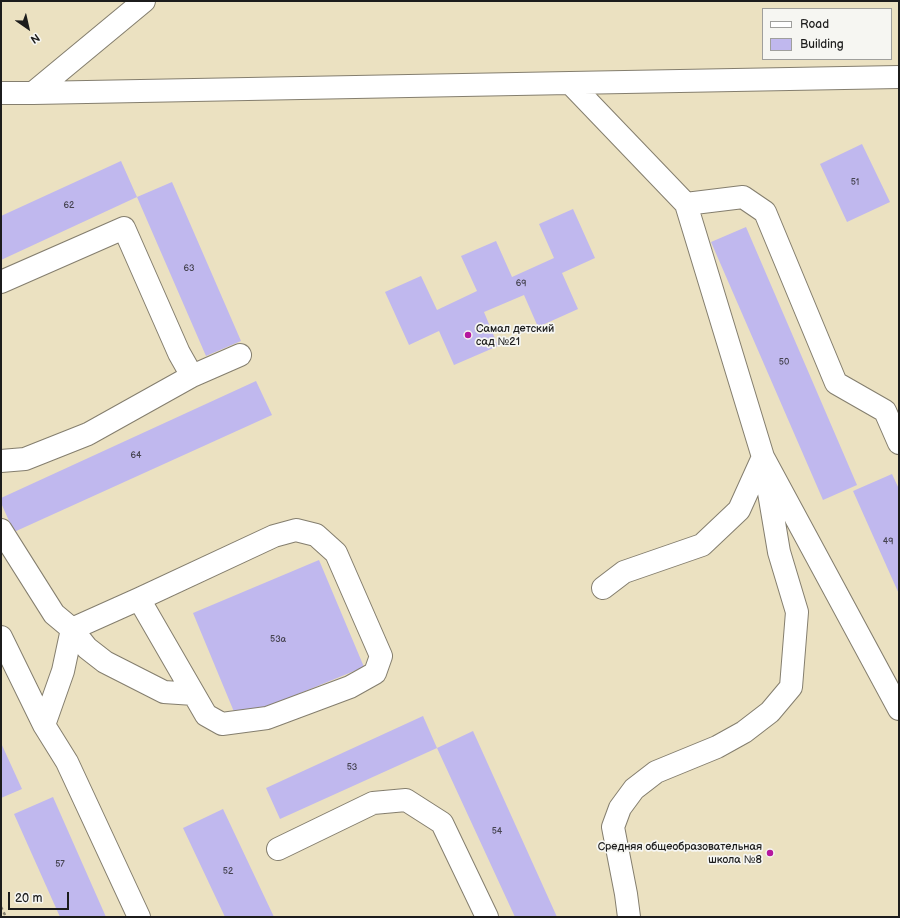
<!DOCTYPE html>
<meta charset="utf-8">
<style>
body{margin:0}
#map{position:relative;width:900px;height:918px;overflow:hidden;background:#ebe1c1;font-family:"Balsamiq Sans",sans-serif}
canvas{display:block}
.frame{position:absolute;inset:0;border:2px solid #1c1c1c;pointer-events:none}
.legend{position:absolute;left:762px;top:8px;width:130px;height:52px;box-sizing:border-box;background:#f6f6f2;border:1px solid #9f9f9c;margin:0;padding:5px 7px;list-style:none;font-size:12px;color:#1c1c1c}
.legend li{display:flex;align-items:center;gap:8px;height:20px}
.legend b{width:20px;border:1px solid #9f9f9c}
.north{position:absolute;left:8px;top:8px;width:40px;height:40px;-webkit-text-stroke:3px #f6f6f2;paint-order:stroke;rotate:146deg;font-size:11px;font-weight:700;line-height:16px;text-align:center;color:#1c1c1c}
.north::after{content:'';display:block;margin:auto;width:14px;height:18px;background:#1c1c1c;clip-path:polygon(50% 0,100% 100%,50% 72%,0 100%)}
.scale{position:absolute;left:8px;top:892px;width:61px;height:18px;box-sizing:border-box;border:2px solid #1c1c1c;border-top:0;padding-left:5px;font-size:12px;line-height:14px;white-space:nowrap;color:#1c1c1c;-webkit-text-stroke:3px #f6f6f2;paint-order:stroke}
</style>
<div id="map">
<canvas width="900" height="918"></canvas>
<div class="frame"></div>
<ul class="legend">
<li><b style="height:5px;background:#fff"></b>Road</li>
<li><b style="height:11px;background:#c0b8ee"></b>Building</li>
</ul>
<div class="north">N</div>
<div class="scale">20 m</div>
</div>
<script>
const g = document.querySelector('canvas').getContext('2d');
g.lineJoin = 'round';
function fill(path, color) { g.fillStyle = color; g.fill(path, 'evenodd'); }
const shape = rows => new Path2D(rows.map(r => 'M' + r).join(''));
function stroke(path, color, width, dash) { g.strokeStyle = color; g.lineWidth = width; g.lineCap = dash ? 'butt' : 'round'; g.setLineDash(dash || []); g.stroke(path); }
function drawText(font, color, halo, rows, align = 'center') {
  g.font = font + ' "Balsamiq Sans",sans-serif'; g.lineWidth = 3.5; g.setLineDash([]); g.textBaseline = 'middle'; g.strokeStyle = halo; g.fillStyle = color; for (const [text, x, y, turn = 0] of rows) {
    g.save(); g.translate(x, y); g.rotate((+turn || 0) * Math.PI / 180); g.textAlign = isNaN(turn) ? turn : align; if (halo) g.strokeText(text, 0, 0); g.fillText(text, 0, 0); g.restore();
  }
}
fill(shape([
 [862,144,890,202,847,222,820,164],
 [121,161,137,197,1,260,1,216],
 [172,182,241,341,206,356,137,197],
 [573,209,595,258,562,273,578,309,538,327,524,295,484,312,498,346,454,365,439,331,409,345,385,292,421,276,437,310,477,291,461,256,496,241,512,277,554,258,539,224],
 [746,227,857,485,823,500,711,242],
 [256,381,272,415,14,532,1,503,1,498],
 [892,474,899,489,899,594,853,491],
 [319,560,364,667,237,719,193,613],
 [423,716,437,748,280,819,266,788],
 [473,731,557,917,515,917,437,748],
 [1,743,22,789,1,798],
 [53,797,106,917,60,917,14,814],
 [223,809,274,917,225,917,183,828]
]), '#c0b8ee');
const minor = shape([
 [570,83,899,77],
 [1,93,33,93,570,83,686,204,763,457,899,709],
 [33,93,144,1],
 [686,204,743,197,765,212,836,383,885,411,899,443],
 [1,282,124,228,179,353,192,376],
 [1,461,25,459,88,434,192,376,240,355],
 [1,530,54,614,72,629,139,599,274,536,296,530,316,535,336,553,381,656,375,673,350,687,267,718,222,724,206,715,139,599],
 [603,588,624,572,702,545,739,510,763,457,779,552,797,612,791,687,770,712,744,732,717,747,656,772,634,789,620,808,613,827,626,894,629,917],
 [1,637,44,725,67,762,139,917],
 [44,725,63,671,72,629,87,648,105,662,164,692,194,694],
 [278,849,373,803,406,800,442,823,487,917]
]);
stroke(minor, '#847e6e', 24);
stroke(shape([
 [1,907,6,917]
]), '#847e6e', 2.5, [3, 3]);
stroke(minor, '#fff', 22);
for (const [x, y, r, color] of [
 [468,335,4,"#b5179e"],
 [770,853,4,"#b5179e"]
]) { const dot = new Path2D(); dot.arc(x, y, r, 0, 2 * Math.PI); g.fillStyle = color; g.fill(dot); stroke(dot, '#f6f6f2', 1.5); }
drawText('9px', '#454350', null, [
 ["51",855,183],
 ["62",69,206],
 ["63",189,269],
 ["69",521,284],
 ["50",784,363],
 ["64",136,456],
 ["49",888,542],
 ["53а",278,640],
 ["53",352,768],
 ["54",497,832],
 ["57",60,865],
 ["52",228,872]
]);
drawText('11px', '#1c1c1c', '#f6f6f2', [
 ["Самал детский",476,329],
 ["сад №21",476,342],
 ["Средняя общеобразовательная",762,847,"right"],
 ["школа №8",762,860,"right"]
], 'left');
</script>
